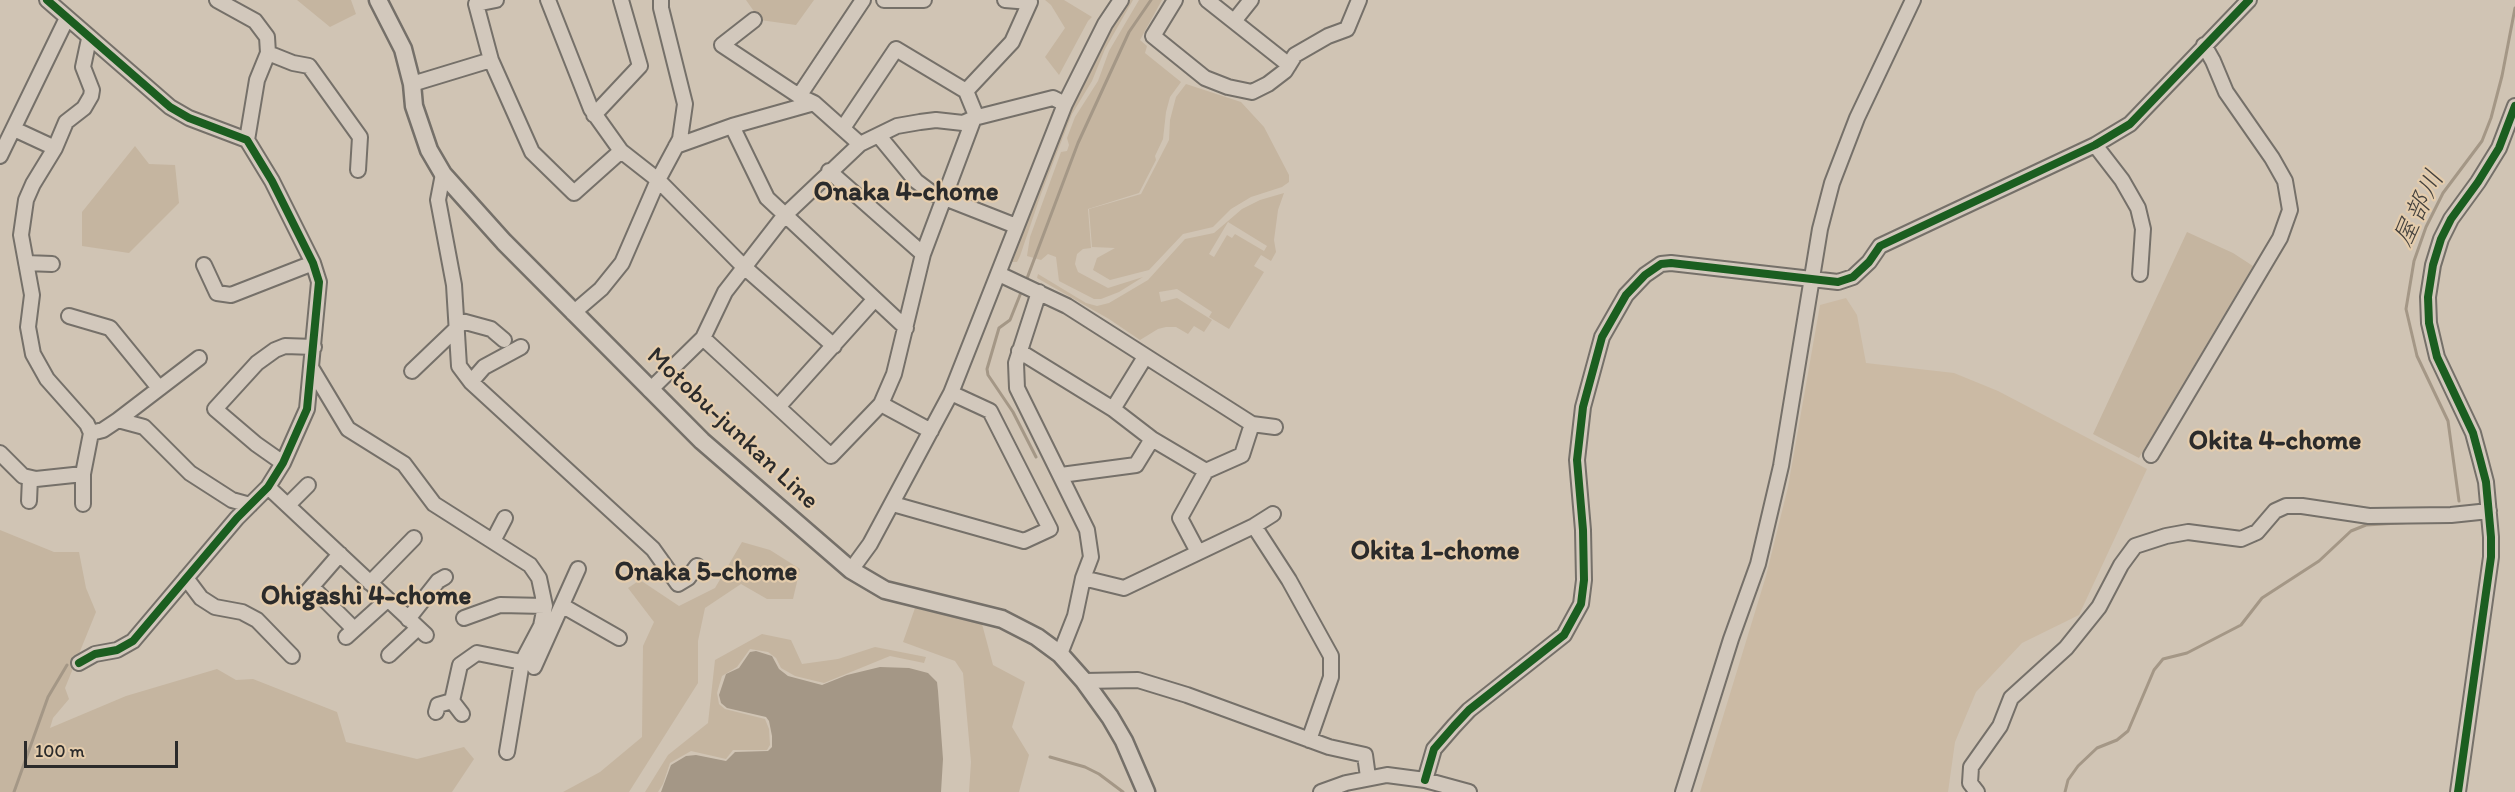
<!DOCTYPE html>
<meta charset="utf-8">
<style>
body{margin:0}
#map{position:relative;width:2515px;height:792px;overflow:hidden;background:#d0c4b4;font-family:Itim,sans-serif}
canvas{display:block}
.scale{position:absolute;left:24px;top:741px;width:154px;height:27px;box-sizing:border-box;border:3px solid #2b2b2b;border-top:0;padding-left:8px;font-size:18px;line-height:21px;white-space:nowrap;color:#2b2b2b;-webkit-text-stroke:4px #e4ccac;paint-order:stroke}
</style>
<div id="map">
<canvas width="2515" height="792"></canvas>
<div class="scale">100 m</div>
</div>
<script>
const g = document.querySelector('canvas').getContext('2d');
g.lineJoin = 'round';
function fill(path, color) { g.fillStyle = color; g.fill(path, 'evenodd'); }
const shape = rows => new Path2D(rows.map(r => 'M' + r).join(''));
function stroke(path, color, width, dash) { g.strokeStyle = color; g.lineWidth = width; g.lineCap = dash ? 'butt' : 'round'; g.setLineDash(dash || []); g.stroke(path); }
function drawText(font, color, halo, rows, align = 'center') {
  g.font = font + ' Itim,"Klee One",sans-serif'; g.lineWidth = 4.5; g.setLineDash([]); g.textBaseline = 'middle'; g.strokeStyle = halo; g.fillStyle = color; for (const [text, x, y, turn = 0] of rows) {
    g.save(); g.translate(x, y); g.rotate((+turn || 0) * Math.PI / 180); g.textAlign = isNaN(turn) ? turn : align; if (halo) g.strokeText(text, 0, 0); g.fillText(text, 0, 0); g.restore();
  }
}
fill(shape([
 [1846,298,1857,315,1866,363,1954,373,1998,391,2147,469,2079,615,2022,643,1976,692,1955,742,1948,792,1700,792,1766,576,1788,487,1820,305]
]), '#cbbaa4');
fill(shape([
 [297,0,351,0,356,14,330,27],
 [746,0,814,0,796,25,760,20],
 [1045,0,1064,0,1092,17,1088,21,1059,75,1045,57,1065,28,1051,5],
 [1128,0,1133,0,1105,49,1092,81,1072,114,1041,194,1020,256,1017,262,1012,262,1066,119,1104,39],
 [1139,0,1162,0,1140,40,1147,46,1145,53,1181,82,1170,97,1166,112,1163,139,1155,156,1156,160,1139,193,1088,209,1091,248,1083,249,1077,254,1075,264,1078,272,1108,288,1143,277,1119,292,1101,299,1094,299,1059,281,1056,257,1048,254,1041,260,1027,256,1030,237,1061,152,1067,151,1069,145,1067,138,1075,117,1098,81,1109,51],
 [1186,84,1241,102,1264,127,1289,175,1289,182,1282,187,1251,197,1231,209,1213,227,1183,234,1149,270,1110,280,1093,270,1097,258,1115,248,1092,247,1089,209,1141,194,1169,140,1170,120,1176,97],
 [135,146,149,164,175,165,179,203,129,253,82,246,82,212],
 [1284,193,1278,210,1274,240,1276,252,1271,261,1261,255,1254,266,1264,272,1229,329,1209,317,1212,312,1177,289,1159,292,1161,302,1177,298,1212,320,1204,332,1194,326,1188,334,1176,327,1166,327,1158,329,1140,340,1109,319,1037,278,1038,274,1086,303,1097,306,1109,303,1148,280,1185,239,1214,233,1242,209,1260,200],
 [1228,222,1267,246,1264,251,1235,234,1232,238,1227,235,1214,257,1209,254],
 [2187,232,2233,253,2253,266,2139,458,2093,434],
 [0,530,54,552,79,552,86,588,96,612,65,688,69,699,53,718,50,728,126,696,217,669,236,680,253,679,337,712,346,742,417,759,464,747,474,759,452,792,0,792],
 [742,542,770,550,800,569,793,599,767,599,741,584,705,608,698,641,698,683,629,792,563,792,600,772,642,737,643,646,654,622,628,588,640,580,679,606,715,588],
 [915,608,982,624,993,665,1025,682,1012,727,1029,755,1019,792,969,792,971,762,963,673,955,661,903,642],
 [762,634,791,640,802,664,838,659,875,647,926,657,924,663,890,656,824,683,795,676,781,668,776,658,768,652,750,649,737,667,722,676,717,693,719,704,725,709,765,719,769,729,770,745,767,750,733,750,726,759,691,751,670,763,663,784,658,792,645,792,668,755,708,723,715,660]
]), '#c5b5a0');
fill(shape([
 [756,651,772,656,779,669,788,676,822,685,847,675,880,667,909,668,928,673,937,682,938,691,943,759,941,792,661,792,671,765,686,756,696,755,726,761,735,752,768,751,772,747,772,736,769,721,766,717,727,708,721,703,719,695,726,674,739,668,750,652]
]), '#a49786');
stroke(shape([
 [1026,281,1078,143,1129,32,1151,0],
 [1022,290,1010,320,999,328,987,369,988,375,1013,412,1036,457],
 [2459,501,2448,421,2417,356,2406,309,2414,261,2426,227,2443,193,2482,141,2491,118,2502,76,2515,8],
 [1050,757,1085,767,1099,774,1123,792],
 [14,792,48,697,67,665],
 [2065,792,2068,780,2078,766,2097,748,2117,740,2128,731,2154,670,2163,659,2187,653,2241,625,2262,598,2319,561,2351,531,2366,525,2415,522]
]), '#a49786', 3);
const minor = shape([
 [47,0,170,107,189,118,247,140,272,181,313,263,319,282,307,409,283,463,268,487,237,518,133,641,117,650,95,654,79,663],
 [217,0,255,21,267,37,268,53,257,80,247,140],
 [496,0,476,4,491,60,532,152,574,193,621,151],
 [548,0,591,109,621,151,658,180,743,266,834,346],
 [884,0,924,0],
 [1175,0,1153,36,1205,78,1228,87,1252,92,1268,84,1285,71,1295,55,1328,36,1347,29,1359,0],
 [1207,0,1289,65],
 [754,20,722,45,799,96,814,103,860,144],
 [1235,20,1251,0],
 [268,53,293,63,309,66,360,137,358,170],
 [412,84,491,60],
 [799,96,863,0],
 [814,103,732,126,767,198,906,328],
 [594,115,640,66,621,0],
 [843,128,896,49,966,91],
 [14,129,55,148],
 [879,136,916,181,932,193,1016,226],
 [2095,145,2122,180,2138,208,2143,229,2140,274],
 [676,146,732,126],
 [0,156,67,18],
 [829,171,923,254],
 [443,174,438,200,454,285,459,366,471,382,653,549,678,584,688,578,697,566],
 [26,263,52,264],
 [204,265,217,293,231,295,313,263],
 [999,274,1067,306,1252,424,1275,427],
 [1039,292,1016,363,1017,388,1087,530,1091,557,1083,578,1075,616,1060,654],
 [573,313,601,289,622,263,658,180,680,139,685,104,661,8,661,0],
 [69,316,110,328,159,388],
 [458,320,491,329,504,340],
 [703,338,831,456,881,404,894,374,923,254,974,118,975,113,966,91,1012,42,1030,2,1005,0],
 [1019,351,1113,409,1152,439,1206,471],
 [312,369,348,429,404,464,434,504,530,565,539,578,545,606,541,626,522,662,477,653,460,665,452,701,438,705,436,712],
 [412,371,458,327],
 [471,382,484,367,521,347],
 [650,390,703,338,725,292,784,216,860,144,897,126,920,122,936,120,963,123,974,118,1053,98,1065,104],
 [881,404,931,431],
 [778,407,874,300],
 [1113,409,1145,357],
 [118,420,144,427,190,473,232,500,250,505],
 [91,433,103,430,118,420,199,358],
 [0,453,23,476,36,479,83,474,91,433,87,424,47,379,33,354,28,327,32,295,21,235,26,200,33,184,55,148,66,122,84,108,91,96,92,90,83,67,89,39],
 [2151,455,2280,238,2290,210,2285,181,2272,158,2226,92,2213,61,2204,45],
 [283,463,256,444,215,409,257,363,275,350,285,346,314,347],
 [1061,475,1136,465,1152,439],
 [268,487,426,635],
 [29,501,30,478],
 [83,504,83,474],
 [893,504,1024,541,1050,529,990,411,951,393],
 [288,505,308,485],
 [1254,526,1289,580,1331,656,1331,677,1309,740],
 [493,541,505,518],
 [1198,552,1180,518,1206,471,1242,455,1252,424],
 [851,570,870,544,951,393,1065,104,1105,24,1121,0],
 [186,578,201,598,215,607,242,612,257,620,292,656],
 [1083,578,1124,588,1254,526,1273,514],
 [370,583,414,538],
 [312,587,354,629],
 [307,592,340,554],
 [563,606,619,638],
 [464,618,500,605,545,606],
 [408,619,438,581,445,577],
 [346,637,387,600],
 [389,655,418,628],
 [534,667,578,569],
 [1084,681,1138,680,1187,695,1329,747,1365,755,1368,777],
 [452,701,462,714],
 [507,752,522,662],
 [1425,780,1434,749,1454,726,1469,710,1564,635,1581,604,1584,580,1583,530,1577,460,1583,407,1602,337,1626,295,1645,275,1661,264,1671,263,1838,282,1853,277,1869,262,1880,246,2095,145,2130,124,2249,0],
 [1321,792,1346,783,1387,775,1425,780,1469,792],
 [1683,792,1731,639,1758,564,1781,466,1820,229,1832,183,1857,118,1913,0],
 [1977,792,1970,783,1971,767,2000,726,2011,698,2066,648,2099,607,2121,565,2135,546,2166,536,2188,532,2241,539,2257,532,2275,511,2286,506,2302,506,2369,516,2451,515,2489,511],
 [2458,792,2491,557,2491,537,2486,482,2480,459,2473,433,2437,357,2429,323,2428,297,2433,265,2441,239,2451,219,2478,182,2499,148,2515,106]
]);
const major = shape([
 [378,0,403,49,412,84,414,106,429,150,443,174,504,242,702,441,851,570,885,590,1002,619,1037,637,1060,654,1084,681,1110,717,1124,741,1146,792]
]);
stroke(minor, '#757069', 18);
stroke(major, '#757069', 21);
stroke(minor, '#d2c8bc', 14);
stroke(major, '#d2c8bc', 16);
stroke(shape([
 [47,0,170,107,189,118,247,140,272,181,313,263,319,282,307,409,283,463,268,487,237,518,133,641,117,650,95,654,79,663],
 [1425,780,1434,749,1454,726,1469,710,1564,635,1581,604,1584,580,1583,530,1577,460,1583,407,1602,337,1626,295,1645,275,1661,264,1671,263,1838,282,1853,277,1869,262,1880,246,2095,145,2130,124,2249,0],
 [2458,792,2491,557,2491,537,2486,482,2480,459,2473,433,2437,357,2429,323,2428,297,2433,265,2441,239,2451,219,2478,182,2499,148,2515,106]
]), '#1b5e20', 8);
drawText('26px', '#2b2b2b', '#e4ccac', [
 ["Motobu-junkan Line",732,429,43]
]);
drawText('bold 27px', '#2b2b2b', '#e4ccac', [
 ["Onaka 4-chome",906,193],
 ["Okita 4-chome",2275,442],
 ["Okita 1-chome",1435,552],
 ["Onaka 5-chome",706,573],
 ["Ohigashi 4-chome",366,597]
]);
drawText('italic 27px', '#44413d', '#e4ccac', [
 ["屋部川",2420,209,-64]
]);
</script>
